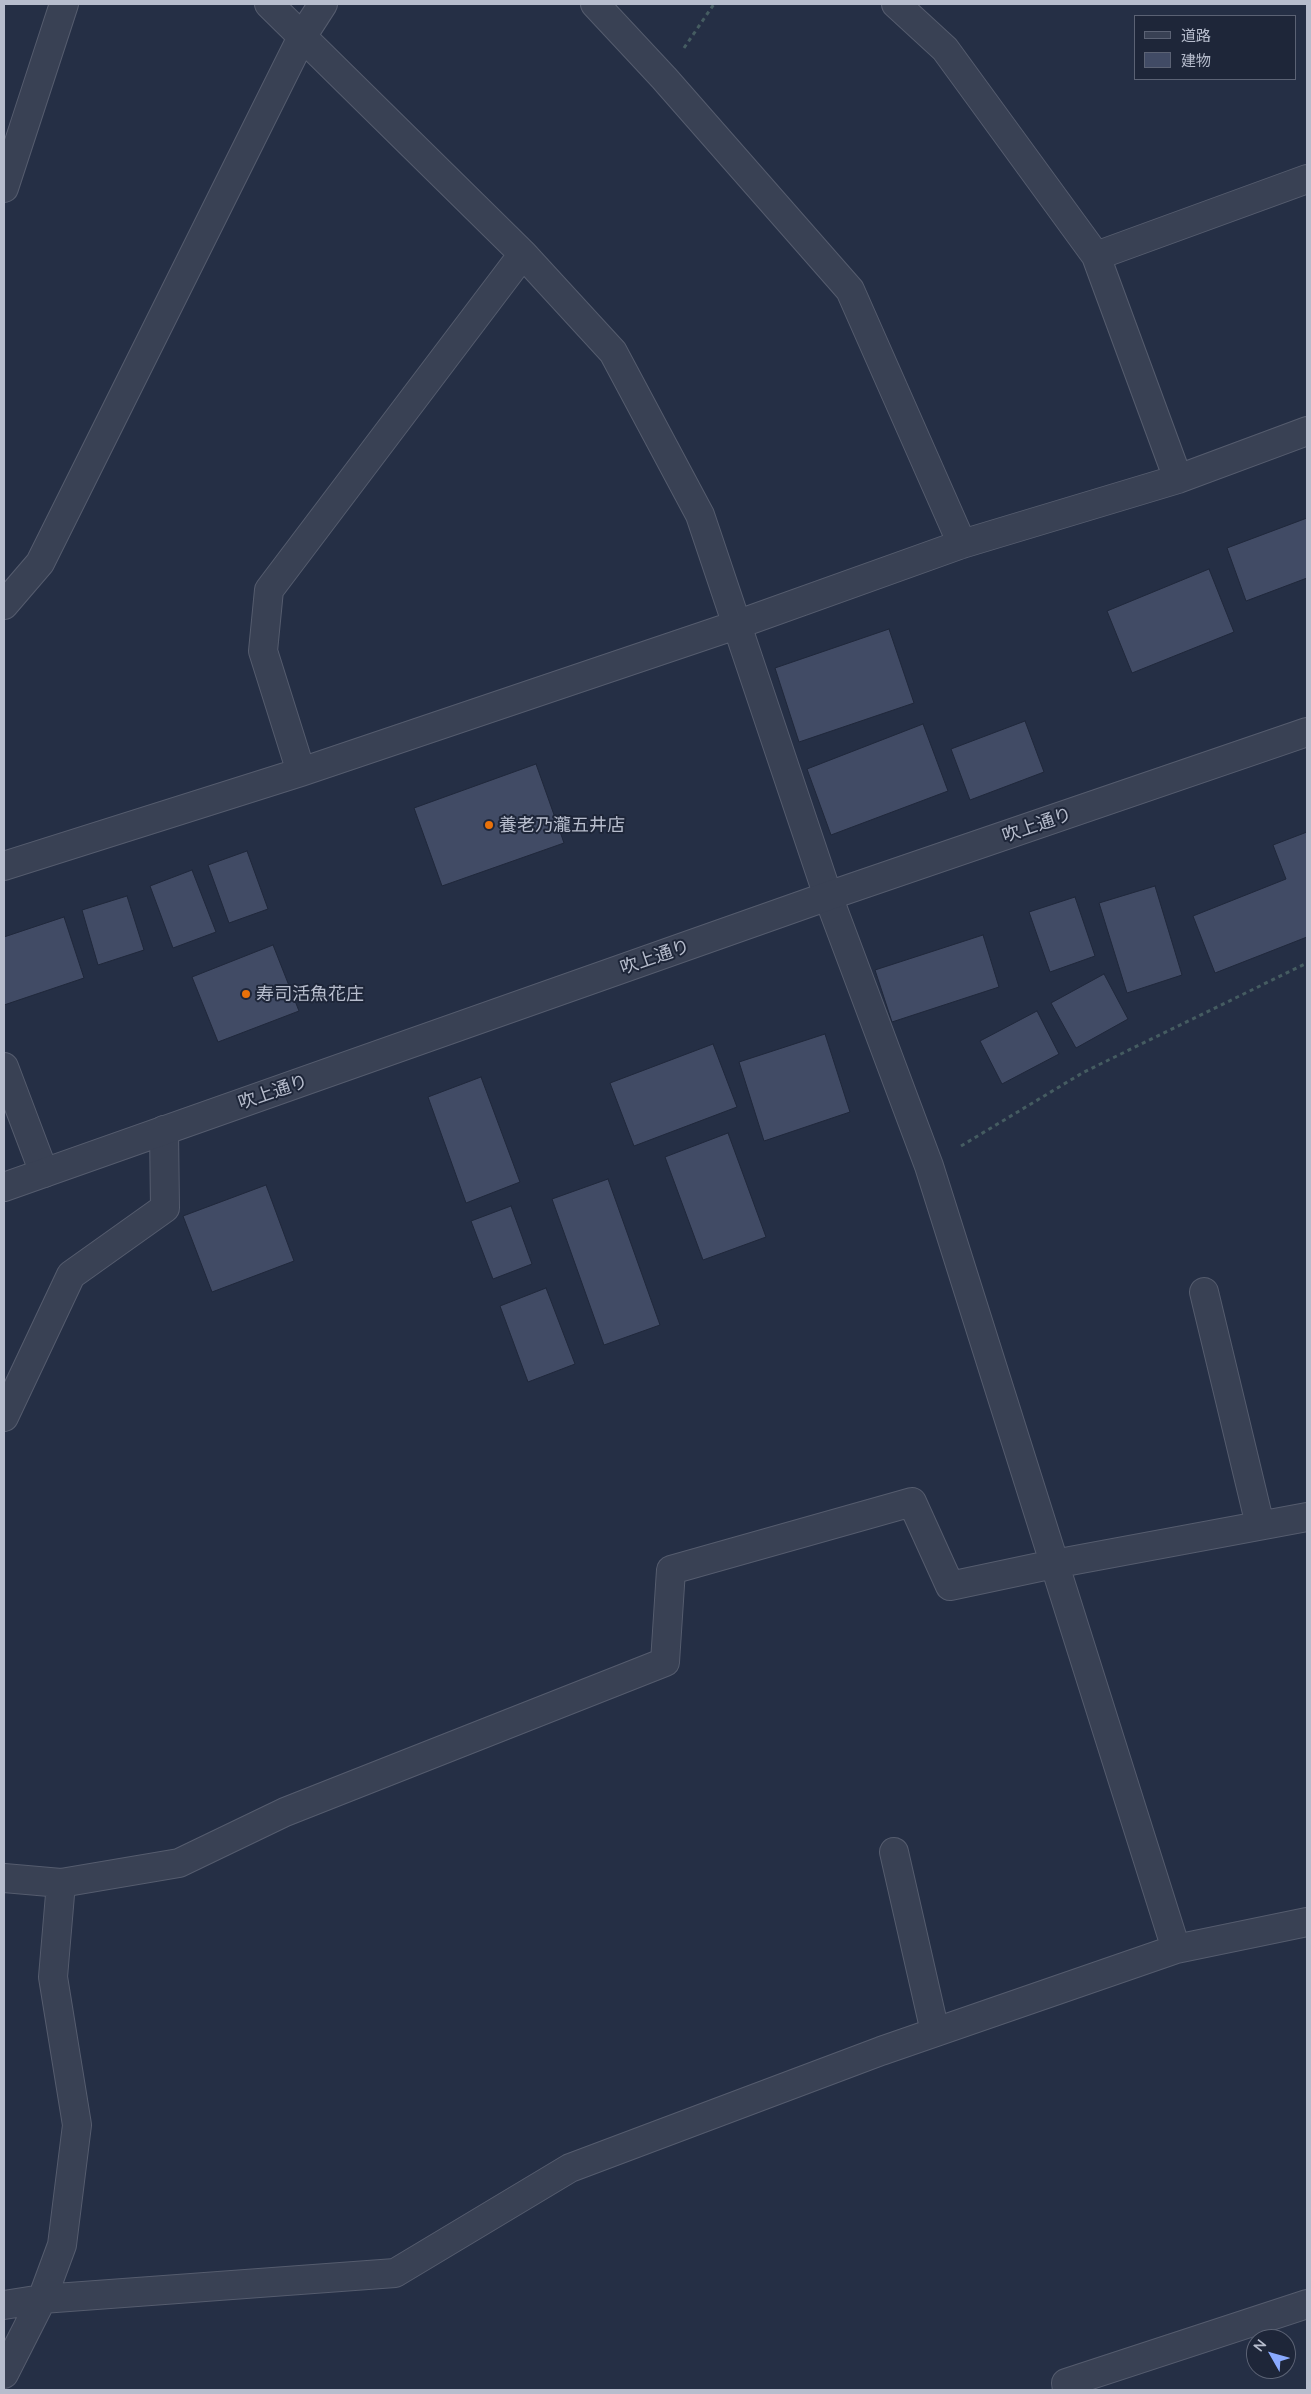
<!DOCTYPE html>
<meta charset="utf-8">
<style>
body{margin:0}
#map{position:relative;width:1311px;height:2394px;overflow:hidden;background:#252f45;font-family:Lato,"Noto Sans JP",sans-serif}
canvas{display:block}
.frame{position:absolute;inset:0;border:5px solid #b7bdcd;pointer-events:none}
.legend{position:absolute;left:1134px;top:15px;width:162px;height:65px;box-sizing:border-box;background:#1e2639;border:1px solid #5b6274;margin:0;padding:6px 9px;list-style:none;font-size:15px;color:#b7bdcd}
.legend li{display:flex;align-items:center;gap:10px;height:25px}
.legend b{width:25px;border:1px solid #5b6274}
.north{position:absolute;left:1246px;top:2329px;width:50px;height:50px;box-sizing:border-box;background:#1e2639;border:1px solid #5b6274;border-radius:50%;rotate:308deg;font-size:14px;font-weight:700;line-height:20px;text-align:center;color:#b7bdcd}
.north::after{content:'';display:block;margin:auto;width:18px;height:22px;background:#8aaaff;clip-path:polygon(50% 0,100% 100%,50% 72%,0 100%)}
</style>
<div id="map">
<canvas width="1311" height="2394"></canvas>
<div class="frame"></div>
<ul class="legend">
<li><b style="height:6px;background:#394154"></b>道路</li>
<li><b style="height:14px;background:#414b65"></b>建物</li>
</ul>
<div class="north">N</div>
</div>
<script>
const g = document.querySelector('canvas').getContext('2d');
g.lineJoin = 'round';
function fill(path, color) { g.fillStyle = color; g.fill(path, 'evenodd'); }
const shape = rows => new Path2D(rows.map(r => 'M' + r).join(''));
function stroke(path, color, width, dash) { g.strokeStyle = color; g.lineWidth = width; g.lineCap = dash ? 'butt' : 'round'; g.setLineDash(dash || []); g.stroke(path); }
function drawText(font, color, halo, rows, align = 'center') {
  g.font = font + ' Lato,"Noto Sans JP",sans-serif'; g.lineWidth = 4; g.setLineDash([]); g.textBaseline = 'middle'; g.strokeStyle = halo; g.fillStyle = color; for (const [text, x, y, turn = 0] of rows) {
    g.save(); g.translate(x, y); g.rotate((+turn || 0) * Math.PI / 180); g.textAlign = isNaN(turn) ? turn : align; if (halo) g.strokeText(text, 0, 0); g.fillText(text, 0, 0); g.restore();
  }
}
const building = shape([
 [1307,518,1307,578,1246,601,1227,548,1307,518],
 [1209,569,1234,632,1132,673,1107,611,1209,569],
 [889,629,914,703,799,742,775,668,889,629],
 [1025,721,1044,772,970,800,951,749,1025,721],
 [923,724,948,791,831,835,807,769,923,724],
 [536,764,564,843,442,886,414,808,536,764],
 [1307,832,1307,937,1215,973,1193,916,1286,879,1273,845,1307,832],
 [247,851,268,909,229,923,208,865,247,851],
 [192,870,216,932,173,948,150,886,192,870],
 [1155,886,1182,975,1127,993,1099,903,1155,886],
 [127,896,144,950,98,965,82,910,127,896],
 [1075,897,1095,956,1050,972,1029,912,1075,897],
 [64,917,84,978,4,1005,4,937,64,917],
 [983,935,999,987,892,1022,875,970,983,935],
 [273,945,299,1011,218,1042,192,977,273,945],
 [1104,974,1128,1019,1076,1048,1051,1003,1104,974],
 [1037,1011,1059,1054,1002,1084,980,1041,1037,1011],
 [825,1034,850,1112,764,1141,739,1062,825,1034],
 [713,1044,737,1107,634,1146,610,1083,713,1044],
 [481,1077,520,1182,466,1203,428,1097,481,1077],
 [728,1133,766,1237,703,1260,665,1157,728,1133],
 [608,1179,660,1325,604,1345,552,1199,608,1179],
 [266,1185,294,1261,212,1292,183,1216,266,1185],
 [511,1206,532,1264,493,1279,471,1221,511,1206],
 [546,1288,575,1364,528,1382,500,1306,546,1288]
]);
fill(building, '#414b65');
stroke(building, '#20283b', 1);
const minor = shape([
 [269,4,523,254,613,352,700,515,828,896,929,1166,1176,1949],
 [595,4,664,78,850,290,962,544],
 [896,4,945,49,1096,256,1178,479],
 [4,188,64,4],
 [1096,256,1307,179],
 [4,605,40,563,303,35,323,4],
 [301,772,263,651,269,590,523,254],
 [4,866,301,772,736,625,962,544,1178,479,1307,431],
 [4,1067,44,1173],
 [1204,1292,1260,1525],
 [4,1417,71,1275,165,1208,164,1130],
 [894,1852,935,2032],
 [4,1878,61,1883,179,1863,285,1812,665,1662,671,1570,912,1502,950,1586,1054,1564,1307,1517],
 [4,2305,42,2299,395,2273,570,2168,881,2051,1176,1949,1307,1922],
 [4,2374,42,2299,62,2245,77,2125,53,1977,61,1883],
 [1067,2390,1066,2383,1307,2304]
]);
const tertiary = shape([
 [4,1187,828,896,1307,732]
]);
stroke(minor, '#555c6e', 30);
stroke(tertiary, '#555c6e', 30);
stroke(shape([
 [684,48,714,4],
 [961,1146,1084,1072,1307,963]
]), '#455c61', 3, [4, 4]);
stroke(minor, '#394154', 28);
stroke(tertiary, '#394154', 28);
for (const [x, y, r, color] of [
 [489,825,5,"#e8710a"],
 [246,994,5,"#e8710a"]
]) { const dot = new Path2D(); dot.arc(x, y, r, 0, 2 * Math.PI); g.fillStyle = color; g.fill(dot); stroke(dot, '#1e2639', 2); }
drawText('18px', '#b7bdcd', '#1e2639', [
 ["養老乃瀧五井店",499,825],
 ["寿司活魚花庄",256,994]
], 'left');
drawText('18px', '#b7bdcd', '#1e2639', [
 ["吹上通り",1037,825,-19],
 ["吹上通り",655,957,-19],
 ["吹上通り",273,1092,-19]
]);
</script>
